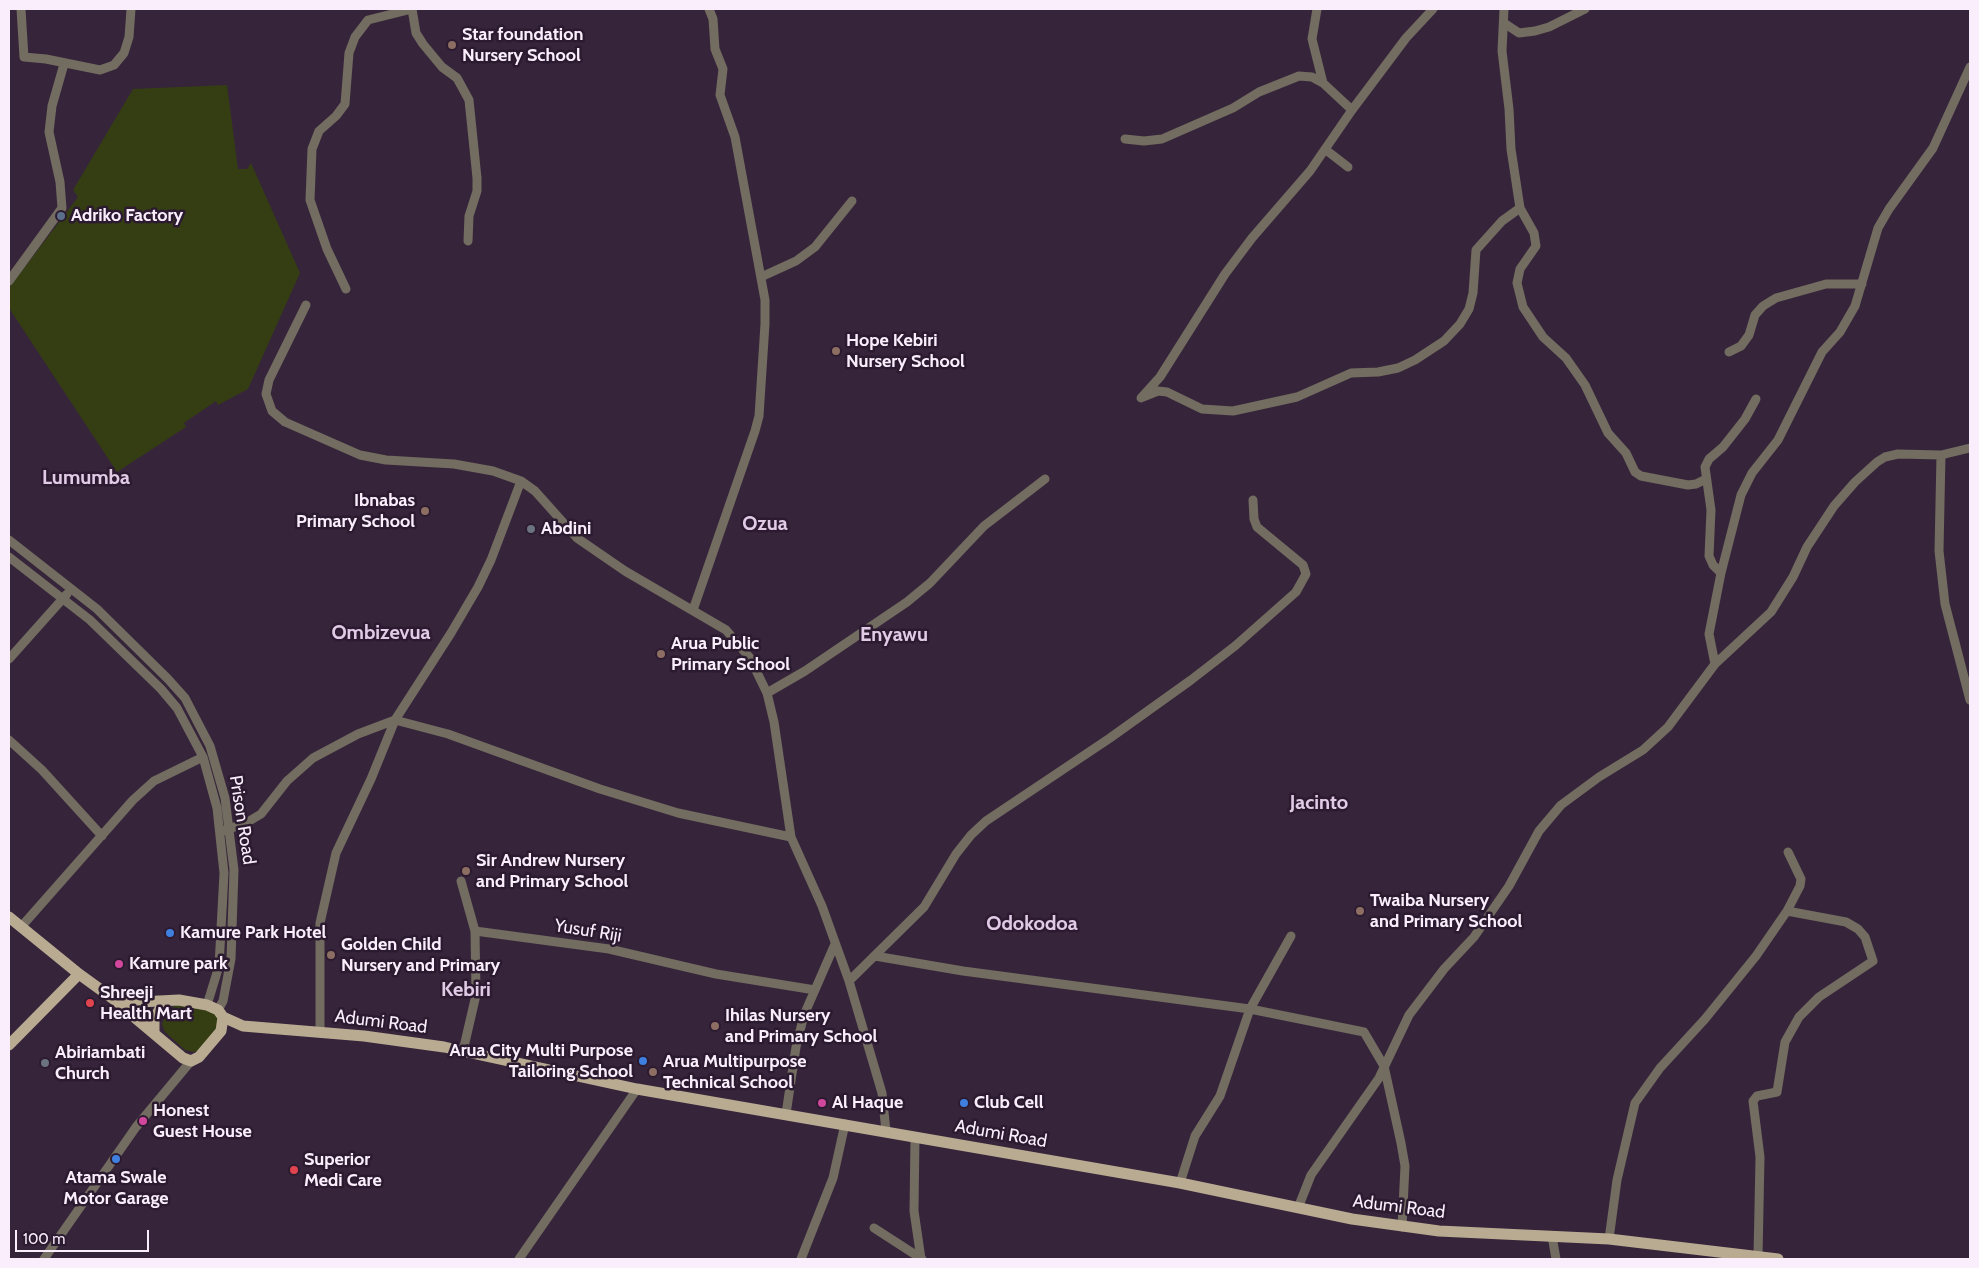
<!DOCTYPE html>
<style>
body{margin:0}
#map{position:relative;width:1979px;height:1268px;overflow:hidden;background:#36253a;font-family:Cabin,sans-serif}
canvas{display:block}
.frame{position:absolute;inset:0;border:10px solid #faeefc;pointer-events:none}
.scale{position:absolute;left:15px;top:1230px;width:134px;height:22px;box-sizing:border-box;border:2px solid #faeefc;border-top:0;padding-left:6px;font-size:15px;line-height:18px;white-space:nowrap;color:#faeefc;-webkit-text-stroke:4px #2c1b30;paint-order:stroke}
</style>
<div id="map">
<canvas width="1979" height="1268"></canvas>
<div class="frame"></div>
<div class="scale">100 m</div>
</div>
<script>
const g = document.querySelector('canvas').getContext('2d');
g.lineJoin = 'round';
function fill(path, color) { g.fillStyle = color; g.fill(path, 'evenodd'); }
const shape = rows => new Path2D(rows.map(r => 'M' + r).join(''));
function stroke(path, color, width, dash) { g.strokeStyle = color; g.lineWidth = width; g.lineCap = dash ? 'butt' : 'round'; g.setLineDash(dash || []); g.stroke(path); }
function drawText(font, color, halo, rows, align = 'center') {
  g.font = font + ' Cabin,sans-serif'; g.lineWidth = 5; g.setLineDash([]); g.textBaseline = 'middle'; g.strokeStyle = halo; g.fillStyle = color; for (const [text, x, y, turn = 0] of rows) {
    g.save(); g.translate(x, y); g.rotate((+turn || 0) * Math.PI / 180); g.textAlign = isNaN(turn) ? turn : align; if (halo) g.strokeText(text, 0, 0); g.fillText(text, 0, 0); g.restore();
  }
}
fill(shape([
 [227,85,238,169,247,169,251,163,300,273,248,389,218,405,216,401,184,423,186,427,117,472,9,308,9,288,78,197,73,190,133,89],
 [181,1004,219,1014,219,1031,201,1050,194,1052,185,1050,165,1032,162,1024,166,1014,174,1006]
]), '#353e12');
stroke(shape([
 [21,9,24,57,46,59,100,70,114,65,124,53,129,37,131,9],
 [412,9,416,33,423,44,442,67,457,78,469,100,477,178,477,191,469,216,468,241],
 [1317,9,1312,39,1323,83],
 [1504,9,1502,51,1509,109,1511,149,1520,208,1534,233,1536,246,1520,269,1517,283,1523,307,1543,337,1566,358,1585,385,1608,433,1626,453,1635,472,1641,476,1688,485,1696,484,1706,479],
 [1504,23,1519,33,1535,31,1549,27,1585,9],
 [1125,139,1144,141,1162,139,1233,108,1259,92,1299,76,1312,77,1323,83,1352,110],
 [1326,150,1348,167],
 [761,277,796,261,815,247,852,201],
 [9,281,62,208,60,182,49,132,52,106,64,64],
 [346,289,327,249,310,200,312,149,319,131,336,116,345,104,349,53,355,37,368,20,412,9],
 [306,305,269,380,266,394,272,411,285,422,360,455,386,460,454,464,493,471,521,481,535,491,577,538,625,571,726,630,750,658,767,693,774,722,791,837,822,906,849,981,882,1093,886,1131],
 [1729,352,1741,346,1749,335,1755,315,1763,306,1776,298,1826,284,1862,284],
 [1143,397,1158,391,1167,392,1202,409,1233,411,1297,397,1351,373,1378,372,1398,368,1415,360,1444,341,1460,324,1469,309,1473,293,1476,250,1502,221,1520,208],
 [1141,398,1160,377,1225,274,1252,238,1310,171,1352,110,1406,38,1433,9],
 [1941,455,1939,551,1945,604,1970,700],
 [9,540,97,609,168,679,185,698,210,746,225,798,234,870,231,959,223,1001,218,1010],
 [9,557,90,620,161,689,177,708,203,757,217,808,224,873,219,966,207,1005],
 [1721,573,1713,565,1709,556,1711,510,1705,467,1709,459,1723,447,1745,419,1756,399],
 [693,610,755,431,759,416,765,324,765,300,735,137,720,95,723,69,715,49,713,19,709,9],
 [9,659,67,594],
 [1715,664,1709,634,1721,573,1741,495,1752,473,1778,440,1822,352,1840,332,1855,306,1878,228,1889,209,1933,148,1970,67],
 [767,693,805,671,907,602,930,583,984,526,1045,479],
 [9,740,42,770,102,836],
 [220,832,246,823,261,814,287,781,313,758,358,734,395,720,448,734,600,789,678,813,791,837],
 [461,881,475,931,476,995,463,1051],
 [21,927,133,800,154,781,203,757],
 [475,931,609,949,716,974,815,990],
 [875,956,963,971,1250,1009,1364,1032,1384,1066,1401,1143,1405,1166,1402,1227],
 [849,981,924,907,956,854,971,835,986,821,1110,738,1191,680,1235,646,1296,592,1306,574,1303,565,1257,527,1254,519,1253,500],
 [320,1032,320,923,336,853,371,779,395,720,451,633,478,587,491,560,521,481],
 [786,1114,796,1047,804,1015,835,944],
 [915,1137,914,1211,921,1259],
 [1180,1183,1195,1136,1220,1096,1250,1009,1291,936],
 [1298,1208,1311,1175,1379,1078,1409,1015,1444,969,1474,937,1509,886,1539,831,1561,805,1599,777,1643,750,1668,727,1715,664,1771,612,1793,577,1807,547,1834,506,1855,482,1877,462,1885,457,1898,454,1941,455,1970,448],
 [874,1228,922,1259],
 [1552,1236,1556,1259],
 [1609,1239,1617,1180,1635,1103,1660,1068,1705,1019,1756,956,1787,911,1800,886,1801,879,1788,852],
 [1758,1257,1760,1157,1753,1101,1757,1096,1777,1092,1785,1042,1799,1017,1819,997,1873,961,1865,937,1858,929,1846,922,1787,911],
 [44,1259,136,1127,191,1061],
 [519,1259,637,1089],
 [801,1259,833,1178,845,1124]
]), '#736c60', 9);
stroke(shape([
 [9,917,79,974,119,1003,127,1011,183,1058,191,1061,199,1057,221,1031,223,1017,218,1010,207,1005,179,1000,119,1003],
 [223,1017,243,1026,364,1036,444,1047,637,1089,1180,1183,1352,1219,1439,1231,1609,1239,1778,1259],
 [154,1032,154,1019,164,1002],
 [9,1045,79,974]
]), '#b9ab92', 11);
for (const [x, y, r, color] of [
 [452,45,5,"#8d6e63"],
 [61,216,5,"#5c6f8a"],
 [836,351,5,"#8d6e63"],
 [425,511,5,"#8d6e63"],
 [531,529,5,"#6b7280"],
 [661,654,5,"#8d6e63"],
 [466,871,5,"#8d6e63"],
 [1360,911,5,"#8d6e63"],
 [170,933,5,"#3f7fe0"],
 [331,955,5,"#8d6e63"],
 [119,964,5,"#d1479c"],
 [90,1003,5,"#e0444e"],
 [715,1026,5,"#8d6e63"],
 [643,1061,5,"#3f7fe0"],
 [45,1063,5,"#6b7280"],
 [653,1072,5,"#8d6e63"],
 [822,1103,5,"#d1479c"],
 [964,1103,5,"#3f7fe0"],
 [143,1121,5,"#d1479c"],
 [116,1159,5,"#3f7fe0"],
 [294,1170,5,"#e0444e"]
]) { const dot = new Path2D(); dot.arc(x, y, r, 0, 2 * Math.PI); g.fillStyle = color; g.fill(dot); stroke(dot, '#2c1b30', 2); }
drawText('bold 18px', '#faeefc', '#2c1b30', [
 ["Star foundation",462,35],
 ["Nursery School",462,56],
 ["Adriko Factory",71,216],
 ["Hope Kebiri",846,341],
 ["Nursery School",846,362],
 ["Ibnabas",415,501,"right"],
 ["Primary School",415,522,"right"],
 ["Abdini",541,529],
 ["Arua Public",671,644],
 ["Primary School",671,665],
 ["Sir Andrew Nursery",476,861],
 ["and Primary School",476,882],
 ["Twaiba Nursery",1370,901],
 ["and Primary School",1370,922],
 ["Kamure Park Hotel",180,933],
 ["Golden Child",341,945],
 ["Nursery and Primary",341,966],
 ["Kamure park",129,964],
 ["Shreeji",100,993],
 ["Health Mart",100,1014],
 ["Ihilas Nursery",725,1016],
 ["and Primary School",725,1037],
 ["Arua City Multi Purpose",633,1051,"right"],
 ["Tailoring School",633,1072,"right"],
 ["Abiriambati",55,1053],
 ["Church",55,1074],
 ["Arua Multipurpose",663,1062],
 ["Technical School",663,1083],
 ["Al Haque",832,1103],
 ["Club Cell",974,1103],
 ["Honest",153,1111],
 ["Guest House",153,1132],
 ["Superior",304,1160],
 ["Medi Care",304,1181],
 ["Atama Swale",116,1178,"center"],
 ["Motor Garage",116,1199,"center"]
], 'left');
drawText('18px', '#faeefc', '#2c1b30', [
 ["Prison Road",242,820,81],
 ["Yusuf Riji",588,931,9],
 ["Adumi Road",381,1022,7],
 ["Adumi Road",1001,1134,10],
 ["Adumi Road",1399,1207,7]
]);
drawText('bold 20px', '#e0cae6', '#2c1b30', [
 ["Lumumba",86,478],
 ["Ozua",765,524],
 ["Ombizevua",381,633],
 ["Enyawu",894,635],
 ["Jacinto",1319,803],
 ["Odokodoa",1032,924],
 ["Kebiri",466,990]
]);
</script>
